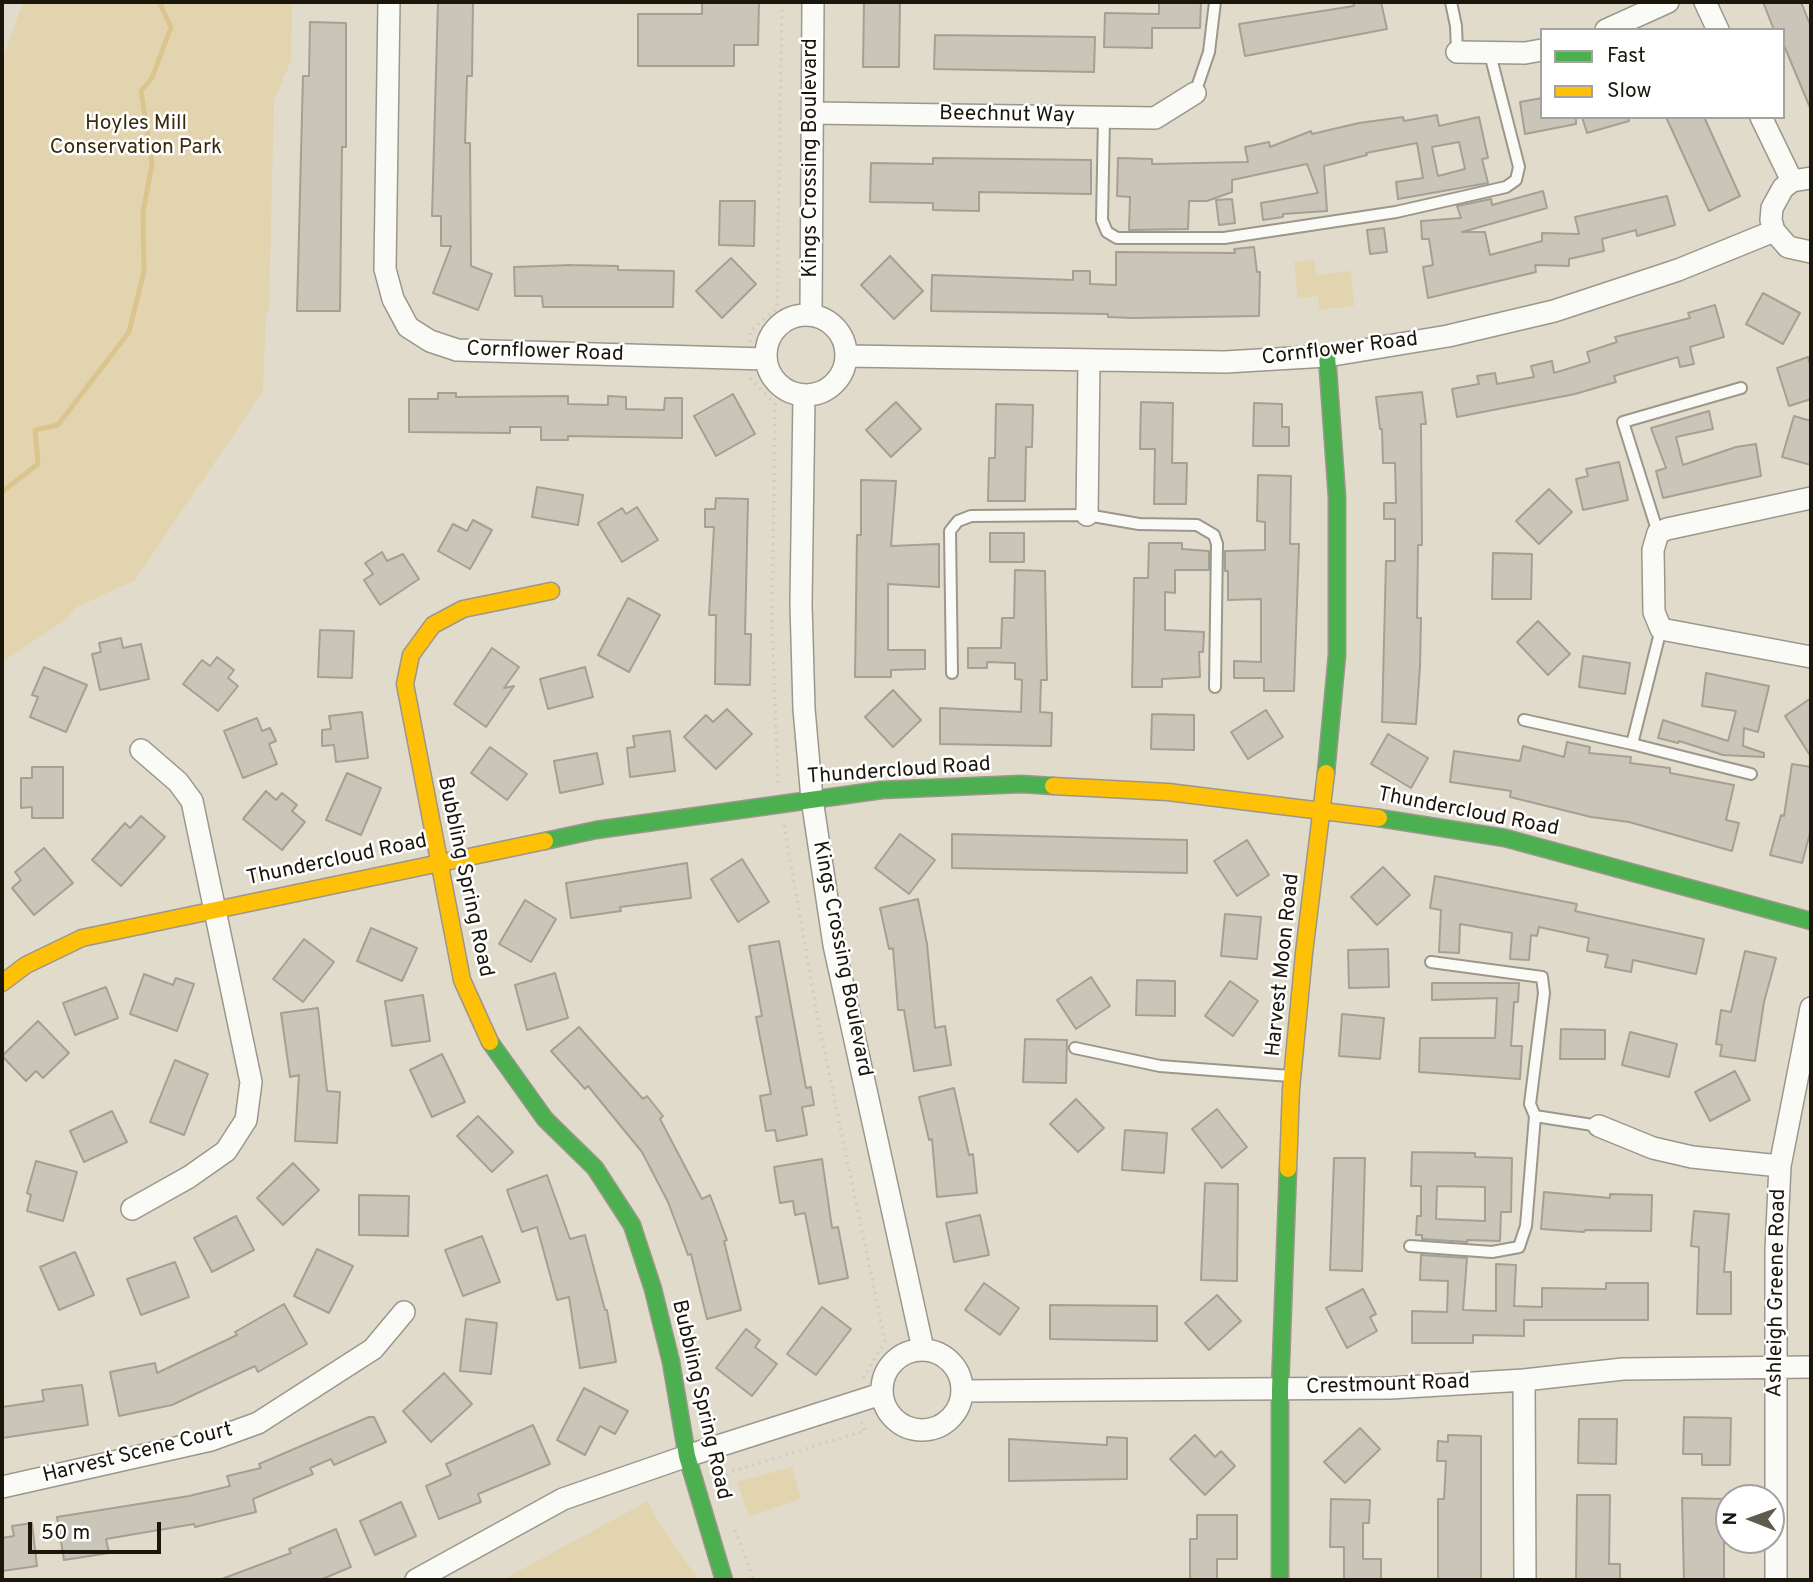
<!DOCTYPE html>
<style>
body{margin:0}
#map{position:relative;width:1813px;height:1582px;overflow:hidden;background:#e1dbcb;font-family:Overpass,sans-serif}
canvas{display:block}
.frame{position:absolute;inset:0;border:4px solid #1b160c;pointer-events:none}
.legend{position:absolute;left:1540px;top:28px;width:245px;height:91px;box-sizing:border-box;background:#fff;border:2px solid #a4a29e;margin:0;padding:9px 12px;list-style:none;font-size:21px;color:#1b160c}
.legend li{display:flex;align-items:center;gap:14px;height:35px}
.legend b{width:35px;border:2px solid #a4a29e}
.north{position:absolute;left:1715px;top:1484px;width:70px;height:70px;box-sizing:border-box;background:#fff;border:2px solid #a4a29e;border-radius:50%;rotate:271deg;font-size:19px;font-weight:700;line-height:28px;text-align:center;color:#1b160c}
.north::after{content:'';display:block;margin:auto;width:24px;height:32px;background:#605b4f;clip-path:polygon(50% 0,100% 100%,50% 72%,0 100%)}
.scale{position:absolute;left:28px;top:1522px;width:133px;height:32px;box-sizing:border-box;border:4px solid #1b160c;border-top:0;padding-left:9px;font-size:21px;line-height:24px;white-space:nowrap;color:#1b160c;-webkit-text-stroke:5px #fff;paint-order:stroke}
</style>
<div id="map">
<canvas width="1813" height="1582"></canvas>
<div class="frame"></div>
<ul class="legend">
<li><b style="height:9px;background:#4caf50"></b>Fast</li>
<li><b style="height:9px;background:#ffc107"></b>Slow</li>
</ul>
<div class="north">N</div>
<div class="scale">50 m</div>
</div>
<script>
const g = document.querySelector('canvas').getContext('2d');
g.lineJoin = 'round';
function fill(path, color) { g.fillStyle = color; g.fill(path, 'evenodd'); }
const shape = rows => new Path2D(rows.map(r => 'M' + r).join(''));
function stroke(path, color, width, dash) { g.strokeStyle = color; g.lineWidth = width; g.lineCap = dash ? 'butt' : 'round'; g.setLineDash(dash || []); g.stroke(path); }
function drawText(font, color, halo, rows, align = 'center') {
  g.font = font + ' Overpass,sans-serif'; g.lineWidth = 5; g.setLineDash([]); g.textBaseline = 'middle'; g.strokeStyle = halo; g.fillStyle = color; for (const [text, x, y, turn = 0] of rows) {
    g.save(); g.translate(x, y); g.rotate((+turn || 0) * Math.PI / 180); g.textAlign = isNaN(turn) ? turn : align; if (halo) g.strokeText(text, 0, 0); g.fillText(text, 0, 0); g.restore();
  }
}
fill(shape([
 [23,2,294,2,292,4,291,61,274,100,269,310,266,315,263,391,135,580,75,608,68,618,2,662,2,61],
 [1314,260,1316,275,1351,271,1354,306,1319,310,1318,296,1298,298,1294,262],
 [792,1467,801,1499,753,1515,748,1513,737,1482],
 [648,1501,657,1521,699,1580,502,1580]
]), '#e3d4b0');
stroke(shape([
 [2,492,38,464,35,430,58,425,129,332,144,271,143,212,152,164,141,91,152,78,171,27,159,2]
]), '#dbc58e', 5);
const building = shape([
 [438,2,473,2,472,76,467,76,465,143,470,143,471,266,492,274,478,310,433,293,451,246,441,246,441,216,432,216,438,2],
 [702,2,759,2,758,45,734,45,734,66,638,66,638,14,702,14,702,2],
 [864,2,900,2,899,67,863,67,864,2],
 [1159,2,1201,2,1200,28,1152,28,1152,48,1104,47,1105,13,1159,14,1159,2],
 [1353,2,1381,2,1387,29,1245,56,1239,24,1354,6,1353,2],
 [1763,2,1801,2,1811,27,1811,110,1783,43,1783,30,1774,30,1763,2],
 [310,22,346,23,346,147,342,147,340,311,297,311,303,76,309,76,310,22],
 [935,35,1095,37,1094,72,934,69,935,35],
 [1542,98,1542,117,1576,117,1576,124,1525,134,1520,102,1542,98],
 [1437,115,1439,126,1479,117,1488,158,1482,159,1488,183,1398,199,1396,182,1423,178,1417,143,1366,153,1367,155,1324,166,1327,211,1283,214,1283,217,1263,220,1261,203,1318,193,1307,164,1232,180,1232,192,1207,201,1189,201,1188,229,1129,230,1130,197,1117,196,1118,158,1152,159,1152,164,1248,162,1245,147,1269,142,1270,147,1311,131,1312,134,1359,123,1403,117,1404,121,1437,115],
 [1459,142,1465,169,1438,176,1432,147,1459,142],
 [1582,117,1628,117,1629,121,1587,133,1582,117],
 [1666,117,1704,117,1740,196,1709,211,1666,117],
 [933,158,1091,160,1091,194,979,192,979,211,933,210,933,203,870,202,871,163,933,164,933,158],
 [1543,191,1547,208,1462,232,1485,232,1490,255,1542,241,1542,233,1579,234,1575,217,1667,196,1675,225,1637,236,1636,230,1602,239,1604,251,1569,259,1569,266,1535,265,1536,272,1428,298,1423,267,1433,265,1429,239,1422,239,1421,221,1461,218,1457,206,1491,199,1492,205,1543,191],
 [1232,199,1235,223,1219,225,1216,200,1232,199],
 [720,201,755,201,754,246,719,245,720,201],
 [1384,228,1387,252,1370,254,1367,230,1384,228],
 [1254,247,1257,272,1260,272,1259,316,1133,318,1108,317,1108,314,931,311,932,275,1073,280,1073,271,1090,271,1090,284,1116,285,1116,252,1235,253,1234,249,1254,247],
 [890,256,923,291,894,319,861,285,890,256],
 [731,258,756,284,722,318,696,291,731,258],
 [571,265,618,266,618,270,674,271,673,307,543,307,542,296,515,296,514,267,571,265],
 [1763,293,1800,313,1783,344,1746,324,1763,293],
 [1715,305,1724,337,1690,347,1694,364,1680,367,1678,357,1614,376,1616,382,1575,394,1457,417,1452,389,1479,384,1477,376,1495,373,1497,384,1534,377,1531,366,1552,361,1554,373,1590,362,1587,352,1617,342,1615,337,1690,318,1688,313,1715,305],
 [1808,357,1811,368,1811,399,1789,406,1777,368,1808,357],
 [1422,392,1426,424,1421,424,1422,545,1418,545,1417,618,1421,618,1420,666,1416,724,1382,722,1386,561,1395,561,1395,519,1384,519,1384,503,1396,503,1395,463,1383,463,1382,429,1380,429,1376,397,1422,392],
 [438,393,456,393,456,397,568,396,568,404,608,405,608,396,626,397,626,409,664,410,665,398,682,398,682,438,568,436,568,440,541,440,541,427,510,427,510,433,409,432,409,399,438,399,438,393],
 [733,394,755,434,716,456,694,416,733,394],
 [896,402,921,429,891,457,866,430,896,402],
 [1141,402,1173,403,1172,463,1187,463,1186,504,1154,504,1155,449,1140,449,1141,402],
 [1254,403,1282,404,1282,427,1289,427,1289,446,1253,446,1254,403],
 [996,404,1033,405,1032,447,1026,447,1025,501,988,501,989,458,995,458,996,404],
 [1709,411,1713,429,1676,437,1683,465,1736,447,1756,444,1761,476,1663,498,1656,471,1666,468,1651,428,1709,411],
 [1794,416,1811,421,1811,465,1782,457,1794,416],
 [1619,462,1628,500,1583,510,1576,479,1588,476,1586,469,1619,462],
 [1258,475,1291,476,1290,544,1299,544,1294,691,1264,691,1264,678,1234,678,1234,661,1261,662,1261,599,1228,600,1228,571,1225,571,1225,551,1265,550,1265,522,1257,521,1258,475],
 [861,480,896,481,891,546,939,544,939,587,888,584,888,650,925,650,925,669,891,670,891,677,855,677,857,535,861,535,861,480],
 [537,487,583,495,578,525,532,517,537,487],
 [1549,489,1572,512,1539,544,1516,521,1549,489],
 [716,498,748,499,745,634,751,634,750,685,715,684,716,615,709,615,714,527,705,527,705,509,715,509,716,498],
 [637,507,658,540,622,562,598,523,622,508,626,514,637,507],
 [473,520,492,530,470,569,438,551,453,524,467,531,473,520],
 [990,533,1024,533,1024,562,990,562,990,533],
 [1149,543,1182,543,1182,549,1209,551,1209,570,1175,570,1175,593,1165,592,1165,630,1204,632,1203,652,1199,652,1200,677,1162,679,1162,687,1132,687,1134,578,1148,578,1149,543],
 [382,552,387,561,403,554,419,579,380,605,364,580,373,574,365,563,382,552],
 [1493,553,1532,554,1531,599,1492,599,1493,553],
 [1015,570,1045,571,1047,680,1041,680,1040,712,1052,713,1051,746,940,744,940,708,1021,712,1022,680,1015,679,1015,663,987,662,987,668,968,668,968,648,1001,648,1002,618,1014,618,1015,570],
 [628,598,660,615,629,672,598,655,628,598],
 [1538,621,1570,654,1548,675,1517,642,1538,621],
 [320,630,354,631,352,678,318,677,320,630],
 [121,638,123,648,141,644,149,679,100,690,92,654,101,652,99,643,121,638],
 [492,648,519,667,504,688,514,686,486,727,454,704,492,648],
 [1583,656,1630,663,1625,694,1579,687,1583,656],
 [217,657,234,670,228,678,238,686,218,711,183,684,202,660,210,666,217,657],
 [44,667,87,685,66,732,30,717,38,697,32,695,44,667],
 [585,667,593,697,548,709,540,679,585,667],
 [1706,673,1769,686,1758,732,1744,728,1743,746,1764,753,1764,757,1723,755,1679,741,1678,743,1658,738,1663,720,1728,741,1736,711,1702,706,1706,673],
 [893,690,921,720,893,747,865,717,893,690],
 [1811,698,1811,757,1785,716,1811,698],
 [727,709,752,734,716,769,684,737,706,715,713,722,727,709],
 [1266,710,1283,737,1248,759,1231,732,1266,710],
 [362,712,368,758,336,762,334,745,322,746,322,730,331,729,329,716,362,712],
 [1152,714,1194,715,1194,750,1151,749,1152,714],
 [257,718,262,731,270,728,276,741,269,744,277,764,243,778,224,731,257,718],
 [670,731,675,771,630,777,627,748,635,747,633,736,670,731],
 [1388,734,1428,758,1411,788,1371,764,1388,734],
 [1567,742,1590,747,1589,753,1631,757,1630,763,1670,768,1670,773,1734,785,1726,820,1739,823,1732,851,1629,822,1591,817,1510,797,1511,791,1450,782,1454,751,1520,761,1523,746,1564,757,1567,742],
 [490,747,527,774,507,800,471,773,490,747],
 [597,753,603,784,560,793,554,761,597,753],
 [1792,764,1811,767,1811,829,1802,863,1770,855,1781,815,1784,816,1792,764],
 [32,767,63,767,63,818,32,818,32,807,21,808,21,778,32,778,32,767],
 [347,773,381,788,361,835,326,820,347,773],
 [266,791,276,800,282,793,297,805,292,811,305,822,282,850,243,819,266,791],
 [141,816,165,837,121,886,92,860,125,823,130,828,141,816],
 [900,834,935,860,909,894,875,868,900,834],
 [952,834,1187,840,1187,873,952,868,952,834],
 [1247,840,1269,875,1237,896,1214,861,1247,840],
 [44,848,73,883,34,915,12,888,21,880,15,872,44,848],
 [742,859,769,902,738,922,711,879,742,859],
 [687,863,691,898,620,907,621,911,571,918,566,883,687,863],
 [1383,867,1410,895,1377,925,1351,897,1383,867],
 [1435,876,1577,904,1575,911,1704,939,1696,974,1633,960,1631,972,1605,967,1608,955,1587,951,1589,938,1539,927,1537,936,1531,935,1529,960,1510,959,1512,933,1460,924,1459,953,1439,952,1441,910,1430,908,1435,876],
 [918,899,927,944,935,1028,945,1026,951,1065,914,1071,904,1010,898,1010,893,948,889,949,880,908,918,899],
 [525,900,556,919,531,962,499,944,525,900],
 [1225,914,1261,917,1257,959,1221,956,1225,914],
 [371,928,417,948,402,981,357,961,371,928],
 [304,939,334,962,303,1002,273,979,304,939],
 [779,941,806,1088,811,1087,814,1105,802,1107,807,1135,777,1141,775,1130,766,1131,760,1096,771,1094,756,1017,762,1016,749,946,779,941],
 [1388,949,1389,987,1349,988,1348,950,1388,949],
 [1745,951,1776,958,1764,1002,1755,1061,1720,1056,1722,1045,1716,1044,1721,1010,1731,1012,1745,951],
 [555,973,568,1018,527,1030,515,985,555,973],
 [144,974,173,985,176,978,194,984,177,1031,130,1014,144,974],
 [1091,977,1110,1006,1076,1029,1057,1000,1091,977],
 [1137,980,1175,981,1175,1016,1136,1015,1137,980],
 [1230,981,1258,1001,1233,1036,1205,1016,1230,981],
 [1432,983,1519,983,1518,1002,1514,1002,1511,1046,1522,1046,1520,1079,1419,1072,1420,1038,1495,1038,1497,998,1432,1000,1432,983],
 [106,987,118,1018,75,1035,63,1003,106,987],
 [423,995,430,1041,392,1046,385,1001,423,995],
 [318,1008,327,1091,340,1092,337,1143,295,1141,299,1075,290,1077,281,1013,318,1008],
 [1342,1014,1384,1018,1380,1059,1339,1056,1342,1014],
 [38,1021,69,1053,43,1078,36,1071,26,1081,2,1056,38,1021],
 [579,1027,643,1099,647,1096,663,1116,660,1119,702,1199,710,1195,727,1240,724,1241,741,1310,707,1319,691,1254,688,1255,668,1202,642,1152,588,1086,585,1089,551,1051,579,1027],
 [1561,1029,1605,1030,1605,1059,1560,1059,1561,1029],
 [1630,1032,1677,1044,1669,1077,1622,1065,1630,1032],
 [1025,1039,1067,1040,1066,1083,1023,1082,1025,1039],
 [442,1054,465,1102,432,1117,410,1070,442,1054],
 [175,1060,208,1074,184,1135,150,1122,175,1060],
 [1735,1071,1750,1100,1710,1121,1695,1092,1735,1071],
 [954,1088,969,1155,973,1154,977,1193,937,1197,932,1139,929,1140,919,1097,954,1088],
 [1076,1099,1104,1128,1078,1152,1050,1124,1076,1099],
 [1217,1109,1247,1147,1222,1168,1192,1129,1217,1109],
 [112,1111,127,1142,84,1162,70,1131,112,1111],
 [478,1116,513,1152,492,1172,457,1136,478,1116],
 [1125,1130,1167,1133,1164,1173,1122,1170,1125,1130],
 [1412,1152,1475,1153,1475,1157,1512,1158,1511,1212,1501,1212,1500,1241,1467,1240,1467,1242,1422,1239,1422,1235,1416,1235,1417,1216,1421,1216,1421,1186,1411,1186,1412,1152],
 [1437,1186,1485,1187,1485,1221,1436,1219,1437,1186],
 [1334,1158,1365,1158,1362,1271,1330,1270,1334,1158],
 [822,1159,832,1228,838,1227,848,1278,819,1284,805,1213,795,1215,793,1201,780,1203,774,1167,822,1159],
 [36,1161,77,1172,63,1221,27,1211,31,1195,27,1193,36,1161],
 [293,1163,319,1190,283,1225,257,1198,293,1163],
 [547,1175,570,1239,585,1235,605,1310,607,1310,616,1362,580,1368,569,1297,557,1300,537,1227,522,1232,507,1190,547,1175],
 [1205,1183,1238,1184,1237,1281,1201,1280,1205,1183],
 [1544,1192,1610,1198,1610,1194,1652,1195,1651,1231,1585,1230,1584,1232,1541,1229,1544,1192],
 [359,1195,409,1196,408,1236,359,1235,359,1195],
 [1694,1211,1729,1214,1724,1272,1731,1272,1731,1314,1697,1314,1699,1247,1691,1246,1694,1211],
 [980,1215,989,1255,954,1262,946,1223,980,1215],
 [236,1216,254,1250,212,1272,194,1238,236,1216],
 [482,1236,500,1282,463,1296,445,1250,482,1236],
 [317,1249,353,1266,329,1313,294,1296,317,1249],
 [75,1252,94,1295,59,1310,40,1267,75,1252],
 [1421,1255,1467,1258,1463,1310,1496,1311,1496,1264,1516,1265,1514,1306,1542,1307,1542,1288,1606,1289,1606,1283,1648,1283,1648,1320,1524,1320,1524,1336,1473,1335,1473,1343,1412,1343,1412,1311,1447,1312,1448,1281,1420,1280,1421,1255],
 [175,1262,189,1297,141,1315,127,1279,175,1262],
 [984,1283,1019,1308,1000,1335,965,1310,984,1283],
 [1363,1289,1376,1314,1370,1317,1377,1331,1347,1348,1326,1308,1363,1289],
 [1217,1295,1241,1321,1209,1350,1185,1323,1217,1295],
 [284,1304,307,1344,258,1372,255,1366,172,1405,119,1416,110,1372,155,1363,157,1373,237,1335,235,1332,284,1304],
 [1050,1305,1157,1306,1157,1341,1050,1339,1050,1305],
 [822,1307,851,1329,816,1375,787,1354,822,1307],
 [466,1319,497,1323,491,1374,460,1371,466,1319],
 [746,1329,760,1340,755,1347,777,1364,752,1396,716,1368,746,1329],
 [444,1373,472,1404,431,1442,403,1411,444,1373],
 [82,1385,88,1425,2,1438,2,1407,44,1401,42,1390,82,1385],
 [584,1388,628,1411,615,1434,600,1426,585,1455,557,1440,584,1388],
 [369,1417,374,1417,386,1442,334,1465,331,1459,310,1468,313,1474,253,1499,256,1512,195,1527,194,1524,106,1539,109,1553,64,1560,57,1517,189,1496,230,1486,227,1476,261,1468,259,1464,369,1417],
 [1684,1417,1731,1418,1730,1465,1702,1465,1702,1454,1683,1454,1684,1417],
 [1579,1419,1617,1419,1616,1464,1578,1463,1579,1419],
 [533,1425,550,1464,478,1494,481,1502,439,1519,426,1486,451,1475,446,1464,533,1425],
 [1360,1428,1380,1449,1345,1483,1324,1462,1360,1428],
 [1195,1435,1215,1457,1221,1451,1235,1466,1205,1495,1170,1459,1195,1435],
 [1448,1435,1481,1436,1481,1580,1438,1580,1438,1499,1444,1499,1446,1461,1437,1461,1438,1441,1448,1442,1448,1435],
 [1107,1437,1127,1438,1127,1479,1009,1481,1009,1439,1107,1445,1107,1437],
 [1577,1495,1610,1495,1609,1564,1620,1564,1620,1580,1576,1580,1577,1495],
 [1682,1498,1724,1499,1724,1580,1684,1580,1682,1498],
 [1331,1499,1370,1500,1369,1523,1363,1523,1363,1559,1381,1559,1381,1580,1344,1580,1344,1547,1330,1547,1331,1499],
 [401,1502,416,1536,375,1555,360,1521,401,1502],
 [1197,1515,1237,1515,1237,1559,1217,1559,1217,1580,1190,1580,1190,1539,1197,1539,1197,1515],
 [32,1523,37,1566,2,1571,2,1538,14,1536,12,1526,32,1523],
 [336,1529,351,1567,320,1580,219,1580,291,1553,289,1549,336,1529]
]);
fill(building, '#cac5b9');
stroke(building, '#a5a093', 2);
const lane = shape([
 [1451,2,1456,26,1457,52],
 [1195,93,1209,52,1215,2],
 [1104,118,1102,220,1107,232,1117,238,1224,238,1396,212,1506,187,1516,180,1519,167,1490,54],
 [1658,533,1623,422,1741,388],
 [1661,629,1632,744,1751,774],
 [952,673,950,531,958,521,971,516,1087,515,1139,524,1197,525,1214,535,1217,544,1215,687],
 [1524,720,1632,744],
 [1431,962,1542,977,1544,993,1530,1104,1535,1116,1599,1126],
 [1075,1048,1160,1066,1290,1076],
 [1410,1246,1492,1252,1519,1247,1526,1226,1535,1116]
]);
const street = shape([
 [389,2,385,269,393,299,408,327,430,341,457,350,765,359],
 [1705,2,1718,30],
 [1606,30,1668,2],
 [1457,52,1525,53,1542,50],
 [813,113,1155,118,1195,93],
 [1761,117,1792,181],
 [1811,178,1792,181,1783,188,1772,208,1771,220,1774,231,1788,247,1811,252],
 [811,313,813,2],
 '766 355a40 40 0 1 1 80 0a40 40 0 1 1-80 0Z',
 [847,356,1225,362,1327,356,1448,336,1554,311,1678,270,1774,231],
 [804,396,801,604,804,709,812,799,834,945,923,1349],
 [1811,498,1667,529,1658,533,1653,550,1654,612,1661,629,1811,657],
 [1087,515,1089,361],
 [1599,1126,1653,1148,1692,1157,1780,1166],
 [132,1209,189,1177,226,1151,246,1120,251,1082,192,801,178,782,141,750],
 '882 1390a40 40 0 1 1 80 0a40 40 0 1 1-80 0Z',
 [1524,1380,1525,1580],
 [963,1391,1390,1388,1524,1380,1623,1369,1811,1367],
 [2,1487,211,1440,258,1423,373,1349,404,1312],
 [416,1580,563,1499,687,1456,881,1394],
 [1776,1580,1776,1250,1780,1166,1811,1008]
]);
const fast = shape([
 [1326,773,1337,655,1337,497,1327,356],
 [1379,818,1505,838,1811,921],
 [545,841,596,830,882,790,1021,784,1053,786],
 [490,1042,545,1119,595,1168,632,1225,653,1289,671,1362,687,1456,724,1580],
 [1280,1580,1280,1389,1288,1169]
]);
const slow = shape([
 [1053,786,1168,792,1379,818],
 [2,983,26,965,82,938,545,841],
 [490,1042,462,980,405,684,411,655,433,625,463,609,551,591],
 [1288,1169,1291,1089,1304,953,1326,773]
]);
stroke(lane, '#9c978b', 14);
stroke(street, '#9c978b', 24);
stroke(fast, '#9c978b', 19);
stroke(slow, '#9c978b', 19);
stroke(shape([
 [750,342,750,331,777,308,782,2],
 [750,378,775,404,772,624,778,783],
 [784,825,819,1025,885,1341,863,1379],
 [725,1496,725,1477,733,1471,865,1431,861,1421],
 [735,1530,754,1580]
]), '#cecdc8', 3.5, [2, 5]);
stroke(lane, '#fafaf7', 10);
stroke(street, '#fafaf7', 21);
stroke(fast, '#4caf50', 16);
stroke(slow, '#ffc107', 16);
drawText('21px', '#1b160c', '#fff', [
 ["Beechnut Way",1007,116,1],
 ["Kings Crossing Boulevard",812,158,-90],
 ["Cornflower Road",1340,350,-7],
 ["Cornflower Road",545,353,2],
 ["Thundercloud Road",899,772,-4],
 ["Thundercloud Road",1468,813,11],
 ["Thundercloud Road",337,861,-12],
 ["Bubbling Spring Road",464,877,78],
 ["Kings Crossing Boulevard",841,959,79],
 ["Harvest Moon Road",1284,965,-84],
 ["Ashleigh Greene Road",1778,1293,-89],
 ["Crestmount Road",1388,1386,-2],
 ["Bubbling Spring Road",700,1400,77],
 ["Harvest Scene Court",138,1454,-14]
]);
drawText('21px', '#372b0b', '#fff', [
 ["Hoyles Mill",136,125],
 ["Conservation Park",136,149]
]);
</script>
